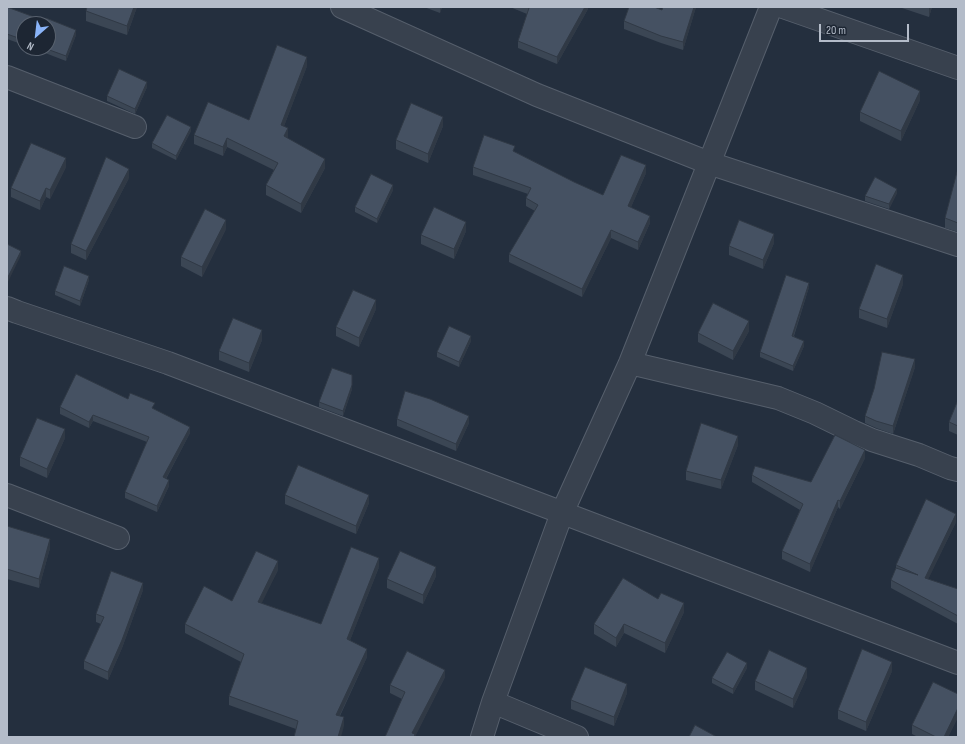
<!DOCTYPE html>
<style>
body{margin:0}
#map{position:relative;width:965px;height:744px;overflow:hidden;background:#242f3e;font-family:"Sofia Sans Condensed",sans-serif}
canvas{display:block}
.frame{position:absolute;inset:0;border:8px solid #b4bcc9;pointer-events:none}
.north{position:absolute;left:16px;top:16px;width:40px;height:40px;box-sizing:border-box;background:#1d2633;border:1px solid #59626f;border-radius:50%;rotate:208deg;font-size:11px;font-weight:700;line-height:16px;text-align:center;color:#b4bcc9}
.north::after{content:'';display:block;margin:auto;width:14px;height:18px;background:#8ab4f8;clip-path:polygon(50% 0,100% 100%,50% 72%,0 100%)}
.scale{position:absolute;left:819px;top:24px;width:90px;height:18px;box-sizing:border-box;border:2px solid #b4bcc9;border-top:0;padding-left:5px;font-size:12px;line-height:14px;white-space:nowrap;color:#b4bcc9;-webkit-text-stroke:3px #1d2633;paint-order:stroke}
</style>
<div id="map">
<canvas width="965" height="744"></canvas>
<div class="frame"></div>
<div class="north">N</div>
<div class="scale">20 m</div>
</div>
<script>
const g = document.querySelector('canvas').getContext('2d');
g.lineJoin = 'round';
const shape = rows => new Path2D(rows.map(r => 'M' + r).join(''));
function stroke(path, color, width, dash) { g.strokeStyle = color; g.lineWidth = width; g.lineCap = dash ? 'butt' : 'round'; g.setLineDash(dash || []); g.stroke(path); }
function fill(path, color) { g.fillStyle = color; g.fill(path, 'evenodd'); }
const street = shape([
 [342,7,537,95,709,163,958,245],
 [783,7,958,68],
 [7,77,135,127],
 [7,308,17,312,168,363,958,663],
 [630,363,778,398,815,413,854,432,872,440,919,455,950,468,958,470],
 [7,495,118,538],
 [493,702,577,737],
 [482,737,493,702,562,513,630,363,771,7]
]);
stroke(street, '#565f6c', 24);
stroke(street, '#38414e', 22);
fill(shape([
 [7,7,76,35,66,61,32,48,48,48,24,24,24,45,7,39],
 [137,7,127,35,86,21,86,11],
 [424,7,442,7,440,13],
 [510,7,588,7,588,9,557,64,518,48,518,41,527,14],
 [663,7,696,7,683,50,661,43,624,29,624,21,662,10],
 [899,7,932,7,929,17],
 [307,66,284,126,288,137,287,138,325,168,301,213,266,195,266,185,274,170,227,147,223,156,194,144,194,135,249,120],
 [147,87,135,114,107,101,107,96],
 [920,100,901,141,860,121,860,112],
 [443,126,428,163,396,149,396,140],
 [191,131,176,160,152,148,152,143],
 [515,152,574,182,603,195,646,173,631,207,650,223,638,250,611,238,582,297,509,262,509,254,535,211,526,206,526,198,528,194,473,175,473,167],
 [66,167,50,199,46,197,40,210,11,197,11,188],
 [958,172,958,232,945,228,945,218],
 [129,178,86,260,71,253,71,244],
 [393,190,377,223,355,212,355,207],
 [897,193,889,209,865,201,865,196],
 [226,229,202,277,181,266,181,257],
 [466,231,454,259,421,244,421,235],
 [774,243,763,269,729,255,729,246],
 [89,280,80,306,55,295,55,291],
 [903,284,887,328,859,318,859,309],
 [809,287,794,336,804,346,793,371,760,357,760,352],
 [376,309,359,347,336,336,336,327],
 [749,331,733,360,698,342,698,333],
 [262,340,249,372,219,360,219,351],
 [471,341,459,367,437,357,437,352],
 [915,367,893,434,876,428,865,423,865,416],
 [352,389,343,416,319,407,319,402],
 [128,399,154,409,190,433,166,479,169,486,157,512,125,498,125,492,147,442,93,421,89,428,60,414,60,407],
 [958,400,958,435,949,431,949,422],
 [397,419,469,423,456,451,397,426],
 [65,438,47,478,20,466,20,457],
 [738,445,721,489,686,480,686,471],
 [865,458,840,509,838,507,810,572,782,559,782,551,800,510,752,482,752,475,811,482],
 [285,495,369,503,356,534,285,504],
 [956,522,928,579,958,589,958,624,891,588,891,580,896,569,896,565],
 [7,526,50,548,39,588,7,579],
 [379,567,350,640,367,657,340,716,344,726,296,729,229,705,229,696,241,662,185,633,185,624,232,601,278,570,261,603,321,624],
 [436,576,423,604,387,588,387,579],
 [143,590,122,648,108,680,84,669,84,661,101,624,96,622,96,614],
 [658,599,684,612,665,653,624,633,616,647,594,634,594,624],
 [747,668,733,694,712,683,712,678],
 [892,671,866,731,838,719,838,710],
 [445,677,415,736,415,737,402,699,390,693,390,685],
 [807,677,793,708,755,690,755,681],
 [627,693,614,726,571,709,571,700],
 [958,717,948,737,918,737,912,734,912,725]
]), '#3b4654');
fill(shape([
 [134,7,137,7,127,35,127,26],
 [440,7,442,7,440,13],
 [585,7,588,7,588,9,557,64,557,57],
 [694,7,696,7,683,50,683,42],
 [929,7,932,7,929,17],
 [76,30,76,35,66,61,66,56],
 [307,57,307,66,281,134,281,125],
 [147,82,147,87,135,114,135,109],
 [920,91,920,100,901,141,901,131],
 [443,117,443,126,428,163,428,154],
 [191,127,191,131,176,160,176,156],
 [288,128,288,137,284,146,284,136],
 [227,138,227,147,223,156,223,147],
 [66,158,66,167,50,199,50,190],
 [325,159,325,168,301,213,301,204],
 [646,165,646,173,628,214,628,206],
 [129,169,129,178,86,260,86,251],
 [393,185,393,190,377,223,377,219],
 [46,188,46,197,40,210,40,201],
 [897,189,897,193,889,209,889,204],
 [650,216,650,223,638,250,638,242],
 [226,220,226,229,202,277,202,267],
 [466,222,466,231,454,259,454,249],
 [611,230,611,238,582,297,582,289],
 [774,234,774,243,763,269,763,260],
 [21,251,21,255,8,282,8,277],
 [903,275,903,284,887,328,887,319],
 [89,276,89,280,80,306,80,301],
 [809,283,809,287,792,340,792,336],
 [376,300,376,309,359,347,359,338],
 [749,321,749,331,733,360,733,351],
 [262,330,262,340,249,372,249,363],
 [471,336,471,341,459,367,459,362],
 [804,341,804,346,793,371,793,366],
 [915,359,915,367,893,434,893,426],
 [352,385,352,389,343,416,343,411],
 [93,415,93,421,89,428,89,422],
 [469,416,469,423,456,451,456,444],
 [190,427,190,433,163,484,163,477],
 [65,429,65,438,47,478,47,469],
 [738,436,738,445,721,489,721,480],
 [865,450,865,458,840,509,840,501],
 [169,480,169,486,157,512,157,506],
 [369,495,369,503,356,534,356,526],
 [838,500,838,507,810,572,810,564],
 [956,514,956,522,925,586,925,578],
 [50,539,50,548,39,588,39,579],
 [379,558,379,567,347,648,347,639],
 [278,561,278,570,258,611,258,602],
 [436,567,436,576,423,604,423,595],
 [143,583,143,590,122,648,108,680,108,672],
 [684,603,684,612,665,653,665,643],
 [624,624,624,633,616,647,616,638],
 [367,649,367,657,336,723,336,715],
 [892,662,892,671,866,731,866,722],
 [747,663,747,668,733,694,733,689],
 [807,668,807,677,793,708,793,699],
 [445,670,445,677,415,737,412,737,412,733],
 [627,684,627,693,614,726,614,717],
 [958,708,958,717,948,737,944,737],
 [344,717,344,726,341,737,338,737]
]), '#303945');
const building = shape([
 [7,7,45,21,46,18,76,30,66,56,44,48,48,48,48,24,24,24,24,40,7,34,7,7],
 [87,7,134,7,127,26,86,11,87,7],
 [527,7,585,7,557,57,518,41,529,8,527,7],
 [629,7,654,7,662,10,663,7,694,7,683,42,661,36,624,21,629,7],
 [277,45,307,57,281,125,288,128,284,136,325,159,301,204,266,185,278,163,227,138,223,147,194,135,208,102,249,120,277,45],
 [119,69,147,82,135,109,107,96,119,69],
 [879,71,920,91,901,131,860,112,879,71],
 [411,103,443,117,428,154,396,140,411,103],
 [167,115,191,127,176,156,152,143,167,115],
 [484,135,515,146,513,151,574,182,603,195,621,155,646,165,628,206,650,216,638,242,611,230,582,289,509,254,538,205,526,198,531,188,473,167,484,135],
 [31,143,66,158,50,190,46,188,40,201,11,188,31,143],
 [106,157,129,169,86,251,71,244,106,157],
 [957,172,958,172,958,223,945,218,957,172],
 [371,174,393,185,377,219,355,207,371,174],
 [875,177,897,189,889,204,865,196,875,177],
 [434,207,466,222,454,249,421,235,434,207],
 [205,209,226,220,202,267,181,257,205,209],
 [739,220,774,234,763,260,729,246,739,220],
 [7,244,21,251,8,277,7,277,7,244],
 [876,264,903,275,887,319,859,309,876,264],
 [64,266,89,276,80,301,55,291,64,266],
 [786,275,809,283,792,336,804,341,793,366,760,352,786,275],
 [353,290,376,300,359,338,336,327,353,290],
 [713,303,749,321,733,351,698,333,713,303],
 [233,318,262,330,249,363,219,351,233,318],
 [449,326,471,336,459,362,437,352,449,326],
 [882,352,915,359,893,426,876,421,865,416,874,389,882,352],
 [332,368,352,375,352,385,343,411,319,402,332,368],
 [76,374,128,399,130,393,155,403,152,408,190,427,163,477,169,480,157,506,125,492,149,437,93,415,89,422,60,407,76,374],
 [405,391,430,399,469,416,456,444,397,419,405,391],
 [958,400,958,426,949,422,958,400],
 [37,418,65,429,47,469,20,457,37,418],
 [701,423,738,436,721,480,686,471,701,423],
 [835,435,865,450,840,501,838,500,810,564,782,551,803,504,752,475,755,466,811,482,835,435],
 [298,465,369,495,356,526,285,495,298,465],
 [926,499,956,514,925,578,958,589,958,616,891,580,896,568,918,575,896,565,926,499],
 [7,526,50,539,39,579,7,569,7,526],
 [351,547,379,558,347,639,367,649,336,715,344,717,338,737,294,737,298,721,229,696,244,654,185,624,204,586,232,601,256,551,278,561,258,602,321,624,351,547],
 [400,551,436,567,423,595,387,579,400,551],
 [111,571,143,583,122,640,108,672,84,661,104,617,96,614,111,571],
 [623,578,658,599,661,593,684,603,665,643,624,624,616,638,594,624,623,578],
 [862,649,892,662,866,722,838,710,862,649],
 [769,650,807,668,793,699,755,681,769,650],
 [407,651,445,670,412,733,415,734,414,737,385,737,405,692,390,685,407,651],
 [727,652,747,663,733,689,712,678,727,652],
 [585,667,627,684,614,717,571,700,585,667],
 [933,682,958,694,958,708,944,737,936,737,912,725,933,682],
 [695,725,717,737,689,737,695,725]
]);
fill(building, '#455162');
stroke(building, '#303945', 1);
</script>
